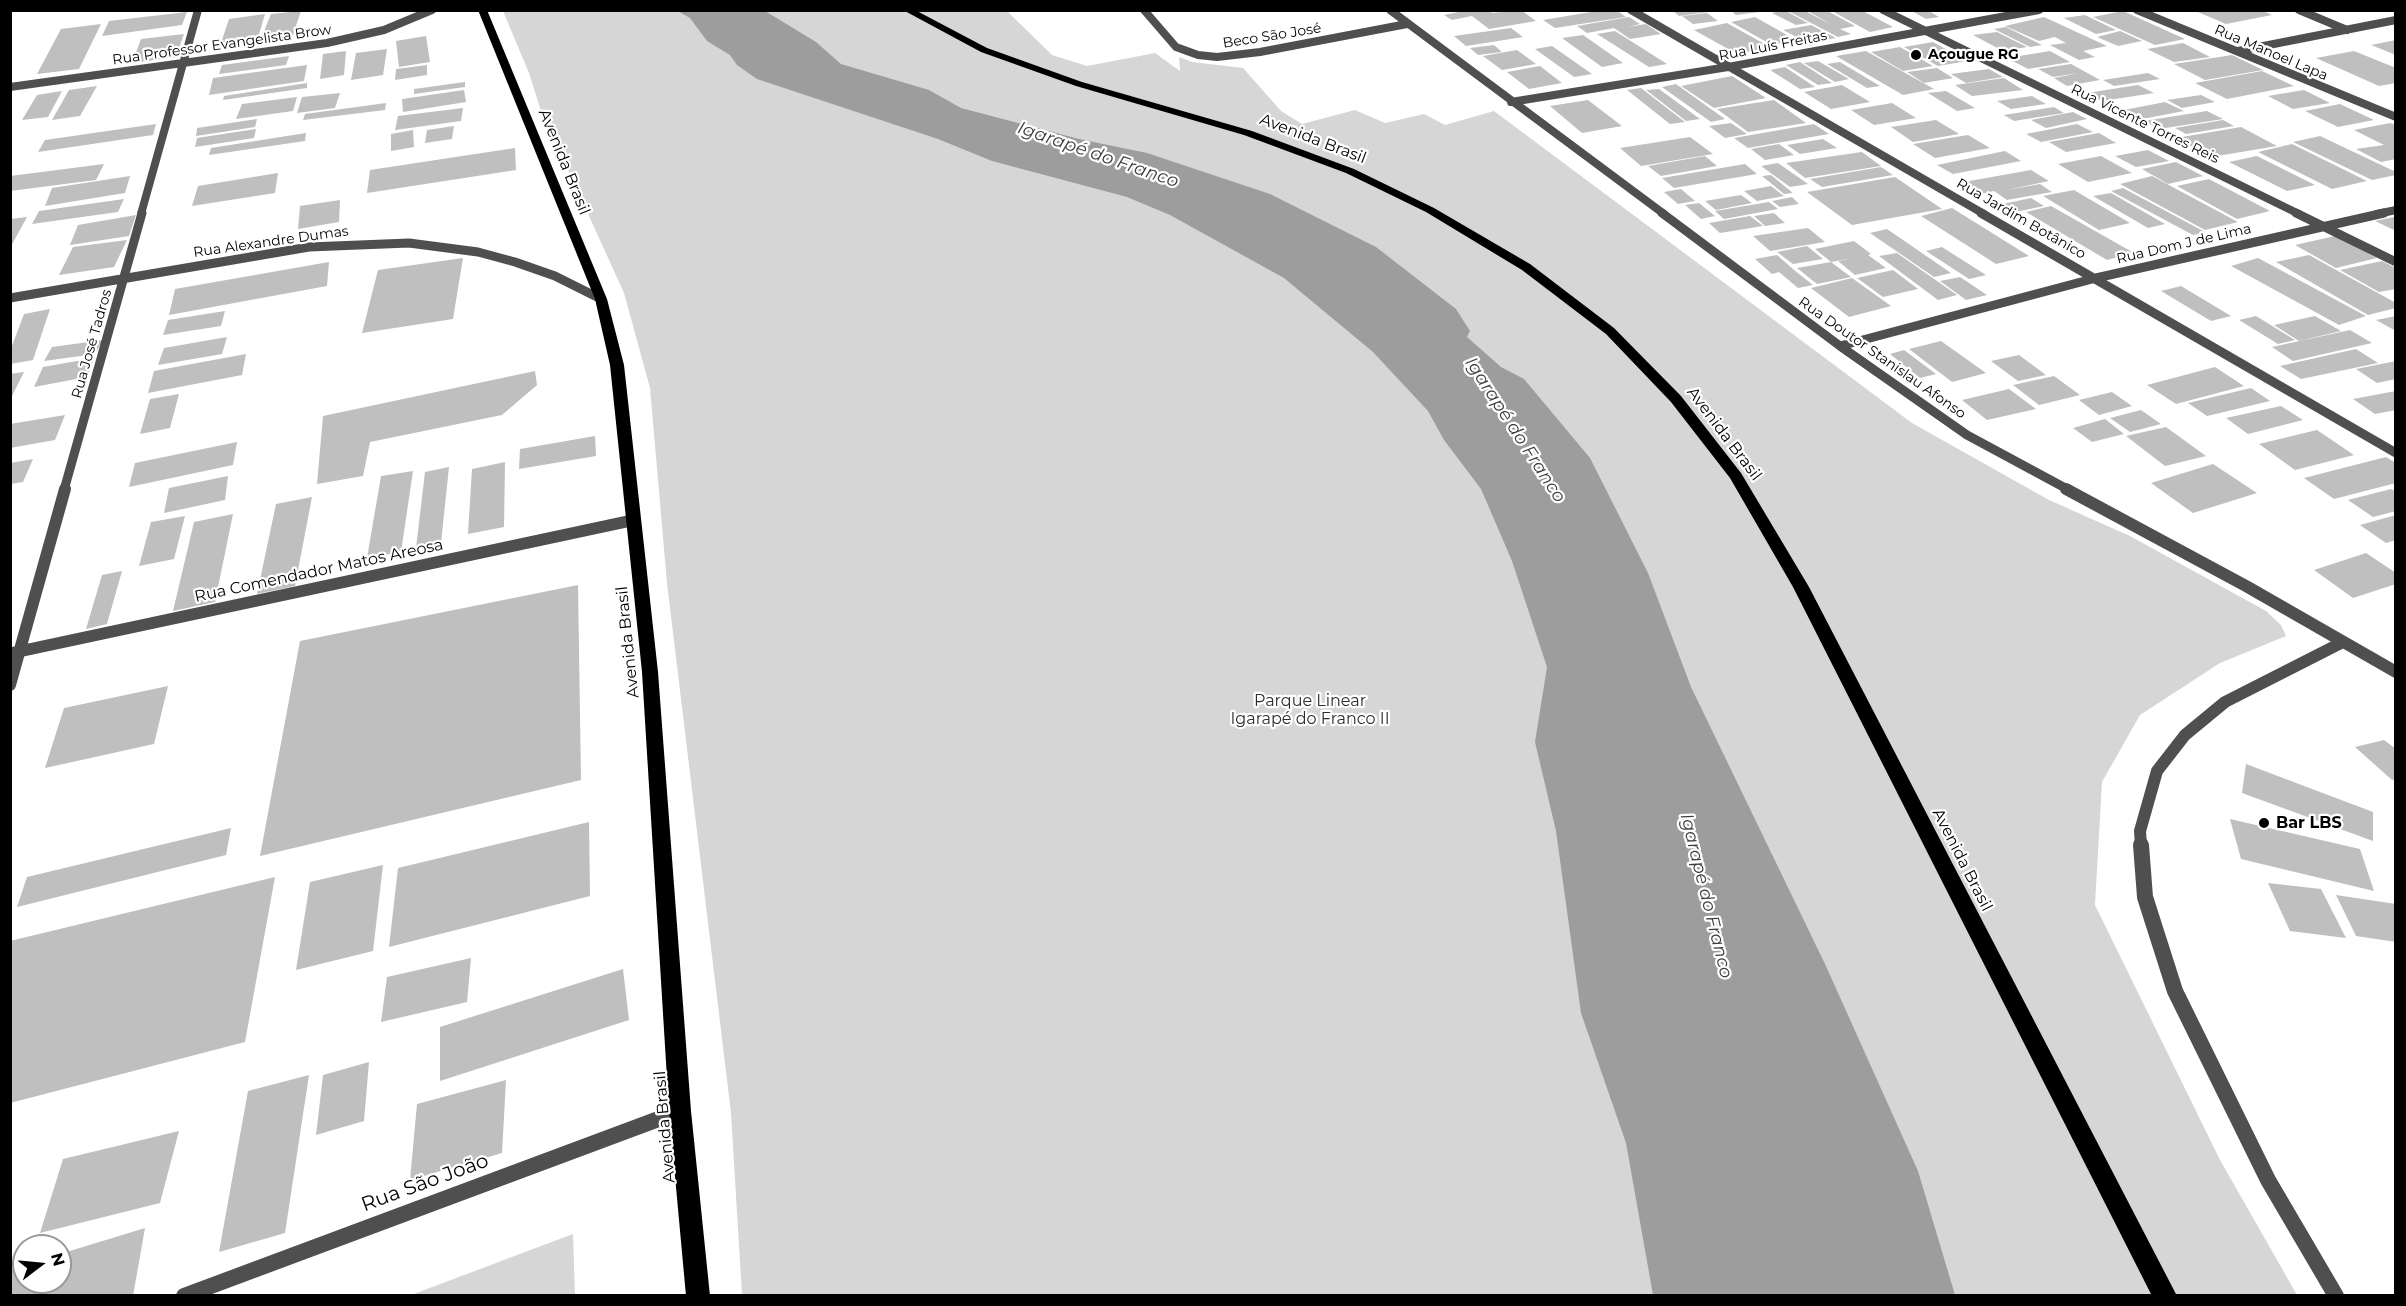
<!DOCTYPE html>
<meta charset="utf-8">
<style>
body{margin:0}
#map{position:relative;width:2406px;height:1306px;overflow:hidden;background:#fff;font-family:Montserrat,sans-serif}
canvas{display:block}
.frame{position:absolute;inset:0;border:12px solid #000;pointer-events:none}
.north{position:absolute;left:12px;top:1234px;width:60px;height:60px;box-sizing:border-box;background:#fff;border:2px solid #999;border-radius:50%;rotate:74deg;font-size:16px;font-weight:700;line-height:24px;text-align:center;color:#000}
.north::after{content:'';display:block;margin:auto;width:21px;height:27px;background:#000;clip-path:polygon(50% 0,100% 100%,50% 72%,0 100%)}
</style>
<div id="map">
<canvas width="2406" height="1306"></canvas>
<div class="frame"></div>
<div class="north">N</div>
</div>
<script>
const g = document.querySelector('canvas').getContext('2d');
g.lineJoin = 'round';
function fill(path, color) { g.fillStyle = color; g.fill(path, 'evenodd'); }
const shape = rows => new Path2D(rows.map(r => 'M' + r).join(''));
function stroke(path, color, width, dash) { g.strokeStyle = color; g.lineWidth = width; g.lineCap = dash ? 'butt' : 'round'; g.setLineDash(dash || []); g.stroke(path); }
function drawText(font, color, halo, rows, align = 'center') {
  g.font = font + ' Montserrat,sans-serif'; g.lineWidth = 4.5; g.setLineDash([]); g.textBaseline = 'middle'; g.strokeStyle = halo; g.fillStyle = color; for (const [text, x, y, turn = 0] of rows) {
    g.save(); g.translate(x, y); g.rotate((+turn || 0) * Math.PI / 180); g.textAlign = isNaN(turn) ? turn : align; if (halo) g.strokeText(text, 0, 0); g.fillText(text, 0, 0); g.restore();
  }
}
fill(shape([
 [503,11,1007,11,1052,55,1087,66,1155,53,1180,71,1179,57,1192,62,1243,68,1281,111,1302,124,1355,110,1385,123,1424,114,1445,125,1494,111,1912,423,2049,500,2130,536,2266,611,2281,625,2286,636,2220,663,2140,715,2102,782,2095,905,2220,1160,2297,1295,742,1295,731,1113,667,583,650,388,624,293,540,108,529,73],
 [573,1234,575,1295,411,1295]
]), '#d6d6d6');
fill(shape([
 [678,11,765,11,816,42,841,64,929,90,961,108,1079,139,1147,153,1270,194,1376,247,1456,309,1470,331,1467,337,1501,367,1524,379,1590,458,1648,573,1691,687,1825,964,1918,1171,1955,1295,1653,1295,1626,1143,1581,1013,1556,831,1535,742,1547,667,1512,561,1481,489,1444,440,1428,411,1373,352,1284,278,1170,215,1127,197,992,161,938,139,757,79,737,65,730,55,707,41,690,18]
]), '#9d9d9d');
fill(shape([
 [1468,10,1488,10,1492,13,1521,10,1536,21,1489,29,1472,16,1452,20,1444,15],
 [1603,10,1616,10,1626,17,1555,28,1543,20],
 [1672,10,1708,10,1708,12,1679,16],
 [1730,10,1759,10,1759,12,1736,15],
 [1784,10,1808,23,1796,25,1772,13],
 [1786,10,1803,10,1832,25,1806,10,1826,10,1855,26,1840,29,1851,34,1838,37],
 [1830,10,1861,10,1893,27,1870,32],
 [1910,10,1927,10,1939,17,1926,19],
 [2193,10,2261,10,2272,15,2226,24],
 [301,11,293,35,261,39,271,14],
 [2123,11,2185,39,2155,45,2093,17],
 [187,12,182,25,102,36,109,21],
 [1707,13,1718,21,1693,24,1682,16],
 [265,14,257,41,220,46,229,19],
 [2085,15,2116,30,2096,34,2064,18],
 [1629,17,1640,24,1628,27,1646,24,1661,34,1630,39,1614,28,1587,33,1577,26],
 [1755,17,1796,40,1772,45,1731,22],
 [2044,17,2107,46,2083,51,2095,57,2079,60,2050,45,2066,43,2055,37,2039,41,2005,26],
 [1727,23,1770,47,1737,54,1694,30],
 [101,24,79,69,37,74,61,29],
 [1811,25,1836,38,1808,43,1783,30],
 [2006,27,2042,45,2030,47,1994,29],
 [1511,28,1523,37,1466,46,1454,36],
 [1615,31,1667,64,1649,67,1597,34],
 [2120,31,2142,41,2118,46,2097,37],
 [1997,32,2027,47,2003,51,1973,35],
 [184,34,176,57,132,63,141,39],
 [1583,35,1623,63,1602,67,1562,38],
 [426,36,430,62,399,67,396,41],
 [2396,40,2396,55,2371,45],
 [1933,42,1967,61,1938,66,1904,47],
 [2183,43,2210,57,2174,62,2147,49],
 [1494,45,1502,52,1478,55,1470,48],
 [1552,46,1592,74,1574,77,1535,49],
 [1900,47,1933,66,1903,71,1871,52],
 [387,49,383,75,351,80,356,53],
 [1517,50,1536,64,1502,70,1483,56],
 [346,51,344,75,320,79,323,54],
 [1866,51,1934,89,1903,95,1836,56],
 [2050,51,2070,62,2028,69,2007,58],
 [2354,51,2396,68,2396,83,2379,86,2316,58],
 [2232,55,2263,70,2205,80,2174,64],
 [289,56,286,65,219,74,222,65],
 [1818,61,1849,79,1835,82,1804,63],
 [1800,62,1832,83,1818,85,1786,65],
 [1840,62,1880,86,1867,88,1827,64],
 [2071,64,2100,80,2067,86,2054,78,2079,73,2053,77,2038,69],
 [307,65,304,81,209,95,213,78],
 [427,65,427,75,395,80,396,69],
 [1540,66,1562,83,1529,89,1507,72],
 [1785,67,1815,87,1800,89,1770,70],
 [1937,68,1953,78,1924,83,1907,72],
 [1989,69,2003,77,1966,83,1951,74],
 [2262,71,2294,86,2227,99,2195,83],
 [2148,73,2160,79,2114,86,2103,80],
 [1732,76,1766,98,1714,108,1681,86],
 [2004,78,2023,90,1972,96,1955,85],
 [465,82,465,87,414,94,414,89],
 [307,83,307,88,223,100,224,96],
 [1676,84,1725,119,1711,122,1662,87],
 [1842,85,1870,102,1831,109,1804,92],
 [2138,85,2154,93,2102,101,2087,93],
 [97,86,80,116,52,120,69,90],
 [1641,88,1685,122,1670,124,1627,90],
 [1659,89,1700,119,1686,121,1646,90],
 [464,90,466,102,403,112,402,99],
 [2304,90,2330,103,2293,109,2268,96],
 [62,91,48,117,22,120,37,95],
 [1946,91,1975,108,1957,111,1928,93],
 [340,93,335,108,297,113,302,97],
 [2201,95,2215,102,2182,108,2167,100],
 [2032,96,2046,104,2011,109,1997,101],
 [297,97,293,111,236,119,242,104],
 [1588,100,1622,126,1582,133,1550,106],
 [1774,100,1806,123,1748,132,1717,109],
 [2165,102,2184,111,2137,120,2119,111],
 [386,103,385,110,303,120,305,114],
 [1892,103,1916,118,1874,125,1851,110],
 [2340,104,2374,120,2338,127,2305,111],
 [2054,107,2064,113,2014,121,2004,115],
 [463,108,461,121,395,130,398,116],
 [2207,111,2223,119,2159,129,2144,121],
 [2073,112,2087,119,2046,128,2031,120],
 [257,119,255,127,196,136,197,128],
 [1936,120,1959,134,1913,142,1891,127],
 [2223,120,2234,126,2186,134,2175,128],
 [1731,123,1747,134,1725,138,1709,126],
 [2390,123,2396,125,2396,159,2381,162,2356,149,2384,145,2354,130],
 [156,124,153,135,38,152,45,140],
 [1814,124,1829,134,1748,148,1734,138],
 [2077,124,2093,132,2041,142,2026,134],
 [454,126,452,139,425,143,427,130],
 [2241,127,2277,146,2211,157,2176,138],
 [256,129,254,138,195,147,197,138],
 [413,130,414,147,391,151,391,134],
 [306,133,305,141,209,155,211,148],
 [2099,133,2116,143,2066,152,2049,142],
 [1968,135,1990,148,1935,158,1913,144],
 [2320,136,2396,172,2396,175,2372,180,2293,142],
 [1690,137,1713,154,1641,166,1620,148],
 [1823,139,1837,148,1800,154,1787,145],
 [1779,144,1794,155,1765,160,1751,149],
 [2292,144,2367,181,2332,189,2258,152],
 [515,148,516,170,367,193,370,170],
 [2148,150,2169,161,2136,167,2115,156],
 [2005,151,2021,161,1953,174,1937,165],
 [1862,152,1881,166,1805,178,1786,163],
 [1705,156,1717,166,1661,176,1648,166],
 [2101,156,2132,173,2088,182,2058,164],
 [2257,156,2315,185,2287,191,2229,162],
 [2176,162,2203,176,2168,184,2142,169],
 [1778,163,1808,184,1790,187,1761,166],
 [104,164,96,180,10,191,10,176],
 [1745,164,1757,174,1674,188,1662,178],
 [1881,167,1893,175,1822,187,1810,179],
 [2031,170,2049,181,2006,190,2040,184,2052,192,2007,200,1994,191,1981,194,1964,182],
 [278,173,275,193,192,206,198,186],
 [1771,175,1793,193,1784,194,1762,176],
 [130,176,125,193,45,206,52,188],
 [2152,176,2238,222,2205,230,2120,184],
 [1895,177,1942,209,1852,225,1807,192],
 [2209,179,2270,211,2237,219,2177,186],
 [1771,186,1784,196,1757,201,1744,191],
 [2123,188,2205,232,2193,235,2111,191],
 [1681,189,1695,201,1678,204,1664,192],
 [2074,190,2130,223,2099,230,2043,196],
 [2111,193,2165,224,2148,228,2093,196],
 [1741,195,1752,203,1716,210,1705,201],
 [1792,197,1799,204,1780,207,1772,201],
 [2031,198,2044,206,2011,213,1998,205],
 [124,199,118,212,32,224,39,211],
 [340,200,339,222,298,229,300,206],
 [1769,202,1778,209,1724,219,1715,211],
 [1699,203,1715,216,1701,219,1685,205],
 [2051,206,2134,253,2107,260,2026,212],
 [1952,208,2029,256,1996,264,1921,216],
 [1774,213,1785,223,1765,226,1754,216],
 [136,215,129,236,70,245,78,225],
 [1750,216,1763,226,1720,233,1709,223],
 [27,217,10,248,10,219],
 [2394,217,2396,231,2375,221],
 [1808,228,1825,242,1770,251,1753,236],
 [1887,229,1951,273,1934,277,1870,233],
 [2335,236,2377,258,2336,268,2295,245],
 [127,240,114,267,59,275,73,247],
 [1854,241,1871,254,1868,255,1886,268,1855,275,1838,261,1858,257,1831,262,1815,249],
 [1807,246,1823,259,1793,264,1777,252],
 [1942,247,1986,275,1969,279,1926,251],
 [1897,253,1957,295,1938,300,1879,256],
 [1777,255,1794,270,1813,285,1798,288,1779,272,1772,274,1755,259],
 [2309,255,2396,303,2396,308,2368,315,2276,262],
 [463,258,453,319,362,333,378,270],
 [2258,258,2366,316,2339,325,2231,266],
 [2382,261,2396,268,2396,289,2379,292,2340,270],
 [329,262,327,286,169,315,175,289],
 [1831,262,1851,277,1817,284,1797,268],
 [1893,270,1918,289,1883,297,1857,278],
 [1960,277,1987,295,1966,300,1940,281],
 [1852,278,1891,306,1849,317,1811,288],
 [2181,286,2231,316,2211,321,2161,291],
 [50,309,33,360,10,364,10,351,24,314],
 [225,311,221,326,163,335,168,320],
 [2256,316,2295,340,2278,344,2239,320],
 [2315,316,2341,331,2299,341,2274,325],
 [2396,316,2396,331,2376,320],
 [2350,330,2372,343,2293,361,2272,347],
 [227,337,222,354,158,365,164,348],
 [103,340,95,354,44,361,52,347],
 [1941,341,1986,373,1952,382,1909,349],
 [2356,349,2378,363,2301,379,2280,366],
 [1904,350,1936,374,1920,378,1890,354],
 [246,354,242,375,148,393,154,371],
 [2019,355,2046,375,2018,381,1991,361],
 [94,358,87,377,34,387,43,367],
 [2396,361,2396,379,2377,383,2356,369],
 [2215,367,2244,386,2176,404,2147,385],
 [535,371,537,385,502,415,370,442,363,476,317,484,323,416],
 [24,372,10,400,10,374],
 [2054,376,2080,395,2039,405,2013,385],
 [2251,388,2270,401,2207,416,2188,403],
 [2009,389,2036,409,1987,420,1962,400],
 [2396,391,2396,410,2375,414,2353,399],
 [2112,392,2132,406,2099,415,2079,400],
 [179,394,170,428,140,434,150,399],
 [2281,406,2303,420,2248,434,2226,418],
 [2141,410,2161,424,2130,432,2110,418],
 [65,415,55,440,10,448,10,424],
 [2105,419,2124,434,2092,442,2073,428],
 [2166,427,2206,456,2165,466,2126,436],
 [2317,430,2354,455,2295,470,2259,444],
 [595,436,596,456,519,469,520,449],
 [237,442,233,465,129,487,135,463],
 [2386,457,2396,463,2396,483,2334,499,2304,478],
 [33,459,23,482,10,484,10,463],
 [505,462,504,527,468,534,472,469],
 [2213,464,2257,493,2193,513,2151,483],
 [449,467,441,543,416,548,425,472],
 [413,471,401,552,367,558,381,476],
 [228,476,225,500,164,513,169,488],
 [2391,489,2396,492,2396,511,2373,517,2348,500],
 [312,497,295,586,257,594,276,504],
 [233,514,215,602,173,611,194,522],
 [2396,515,2396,540,2386,543,2360,525],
 [185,516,174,559,139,566,151,522],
 [2366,553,2396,573,2396,584,2353,598,2314,570],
 [122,571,107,624,86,629,102,575],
 [578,585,581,780,260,856,300,641],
 [168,686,154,744,45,768,64,708],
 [2384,740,2396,749,2396,779,2392,780,2355,747],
 [2246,764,2373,812,2373,841,2242,793],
 [2230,819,2360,849,2374,891,2241,859],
 [589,822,590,896,389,947,398,868],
 [231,828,226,855,17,907,27,877],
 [383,865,373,951,296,970,310,882],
 [275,877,245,1042,10,1103,10,941],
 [2268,883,2321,889,2346,938,2290,931],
 [2336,895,2396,904,2396,942,2356,936],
 [471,958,467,1002,381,1022,387,977],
 [623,969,629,1020,440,1081,440,1027],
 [369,1062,364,1121,316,1135,323,1075],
 [309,1075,285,1233,219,1252,248,1091],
 [506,1080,502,1153,410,1180,417,1104],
 [179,1131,160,1203,40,1233,63,1159],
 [145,1228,133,1296,10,1296,10,1270,24,1266,24,1282,60,1282,60,1254]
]), '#bfbfbf');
stroke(shape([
 [1144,10,1176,47,1198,55,1217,57,1260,52,1407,24],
 [1390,10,1664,214],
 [1631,10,1984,214],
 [1883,10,2299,214],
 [2137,10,2396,117],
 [2299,10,2347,30],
 [2238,51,2396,20],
 [10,87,327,43,384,30,432,10],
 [1511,102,1728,67,2039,10],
 [141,214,198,10],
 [2377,214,2396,210]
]), '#4f4f4f', 8);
stroke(shape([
 [1662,213,1840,346,1967,435,2069,490],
 [1981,213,2396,453],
 [2296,213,2396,262],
 [10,298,309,247,409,243,478,252,515,262,555,276,601,299],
 [1840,346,2096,278,2384,213],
 [64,490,142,213]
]), '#4f4f4f', 9);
stroke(shape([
 [2066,489,2246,586,2396,672],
 [12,653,634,520],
 [10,685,65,489],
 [2141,846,2140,831,2157,771,2185,735,2225,702,2343,642]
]), '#4f4f4f', 12);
stroke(shape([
 [2141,845,2145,897,2175,991,2268,1180,2336,1296],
 [184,1296,680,1111]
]), '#4f4f4f', 16);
fill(shape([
 [478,10,487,10,607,299,624,365,658,672,691,1111,710,1296,686,1296,669,1111,642,672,610,365,595,299,478,10],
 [903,10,915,10,987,48,1082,82,1252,131,1354,169,1434,208,1530,264,1614,328,1681,396,1741,473,1809,587,2177,1296,2152,1296,1793,587,1730,478,1671,402,1606,334,1522,270,1426,212,1346,173,1244,135,1076,86,981,52,903,10]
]), '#000');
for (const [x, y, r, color] of [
 [1916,55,6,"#000"],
 [2264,823,6,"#000"]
]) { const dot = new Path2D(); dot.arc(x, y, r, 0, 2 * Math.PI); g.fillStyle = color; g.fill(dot); stroke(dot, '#fff', 2); }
drawText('14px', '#000', '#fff', [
 ["Beco São José",1272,36,-9],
 ["Rua Professor Evangelista Brow",222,45,-8],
 ["Rua Luís Freitas",1773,46,-11],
 ["Rua Manoel Lapa",2271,53,23],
 ["Rua Vicente Torres Reis",2145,124,26],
 ["Rua Jardim Botânico",2021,219,30],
 ["Rua Alexandre Dumas",271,242,-8],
 ["Rua Dom J de Lima",2184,244,-13],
 ["Rua José Tadros",92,344,-74],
 ["Rua Doutor Stanislau Afonso",1882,358,35]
]);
drawText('bold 14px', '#000', '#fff', [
 ["Açougue RG",1928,55]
], 'left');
drawText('16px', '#000', '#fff', [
 ["Avenida Brasil",1313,139,21],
 ["Avenida Brasil",564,162,68],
 ["Avenida Brasil",1724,434,53],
 ["Rua Comendador Matos Areosa",319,571,-12],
 ["Avenida Brasil",628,642,-96],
 ["Avenida Brasil",1962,860,63],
 ["Avenida Brasil",665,1127,-95]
]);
drawText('16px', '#2d2d2d', '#fff', [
 ["Parque Linear",1310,701],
 ["Igarapé do Franco II",1310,719]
]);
drawText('bold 16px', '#000', '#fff', [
 ["Bar LBS",2276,823]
], 'left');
drawText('italic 18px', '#3e3e3e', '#fff', [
 ["Igarapé do Franco",1098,155,19],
 ["Igarapé do Franco",1515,430,57],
 ["Igarapé do Franco",1706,896,76]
]);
drawText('20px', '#000', '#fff', [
 ["Rua São João",425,1183,-20]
]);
</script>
